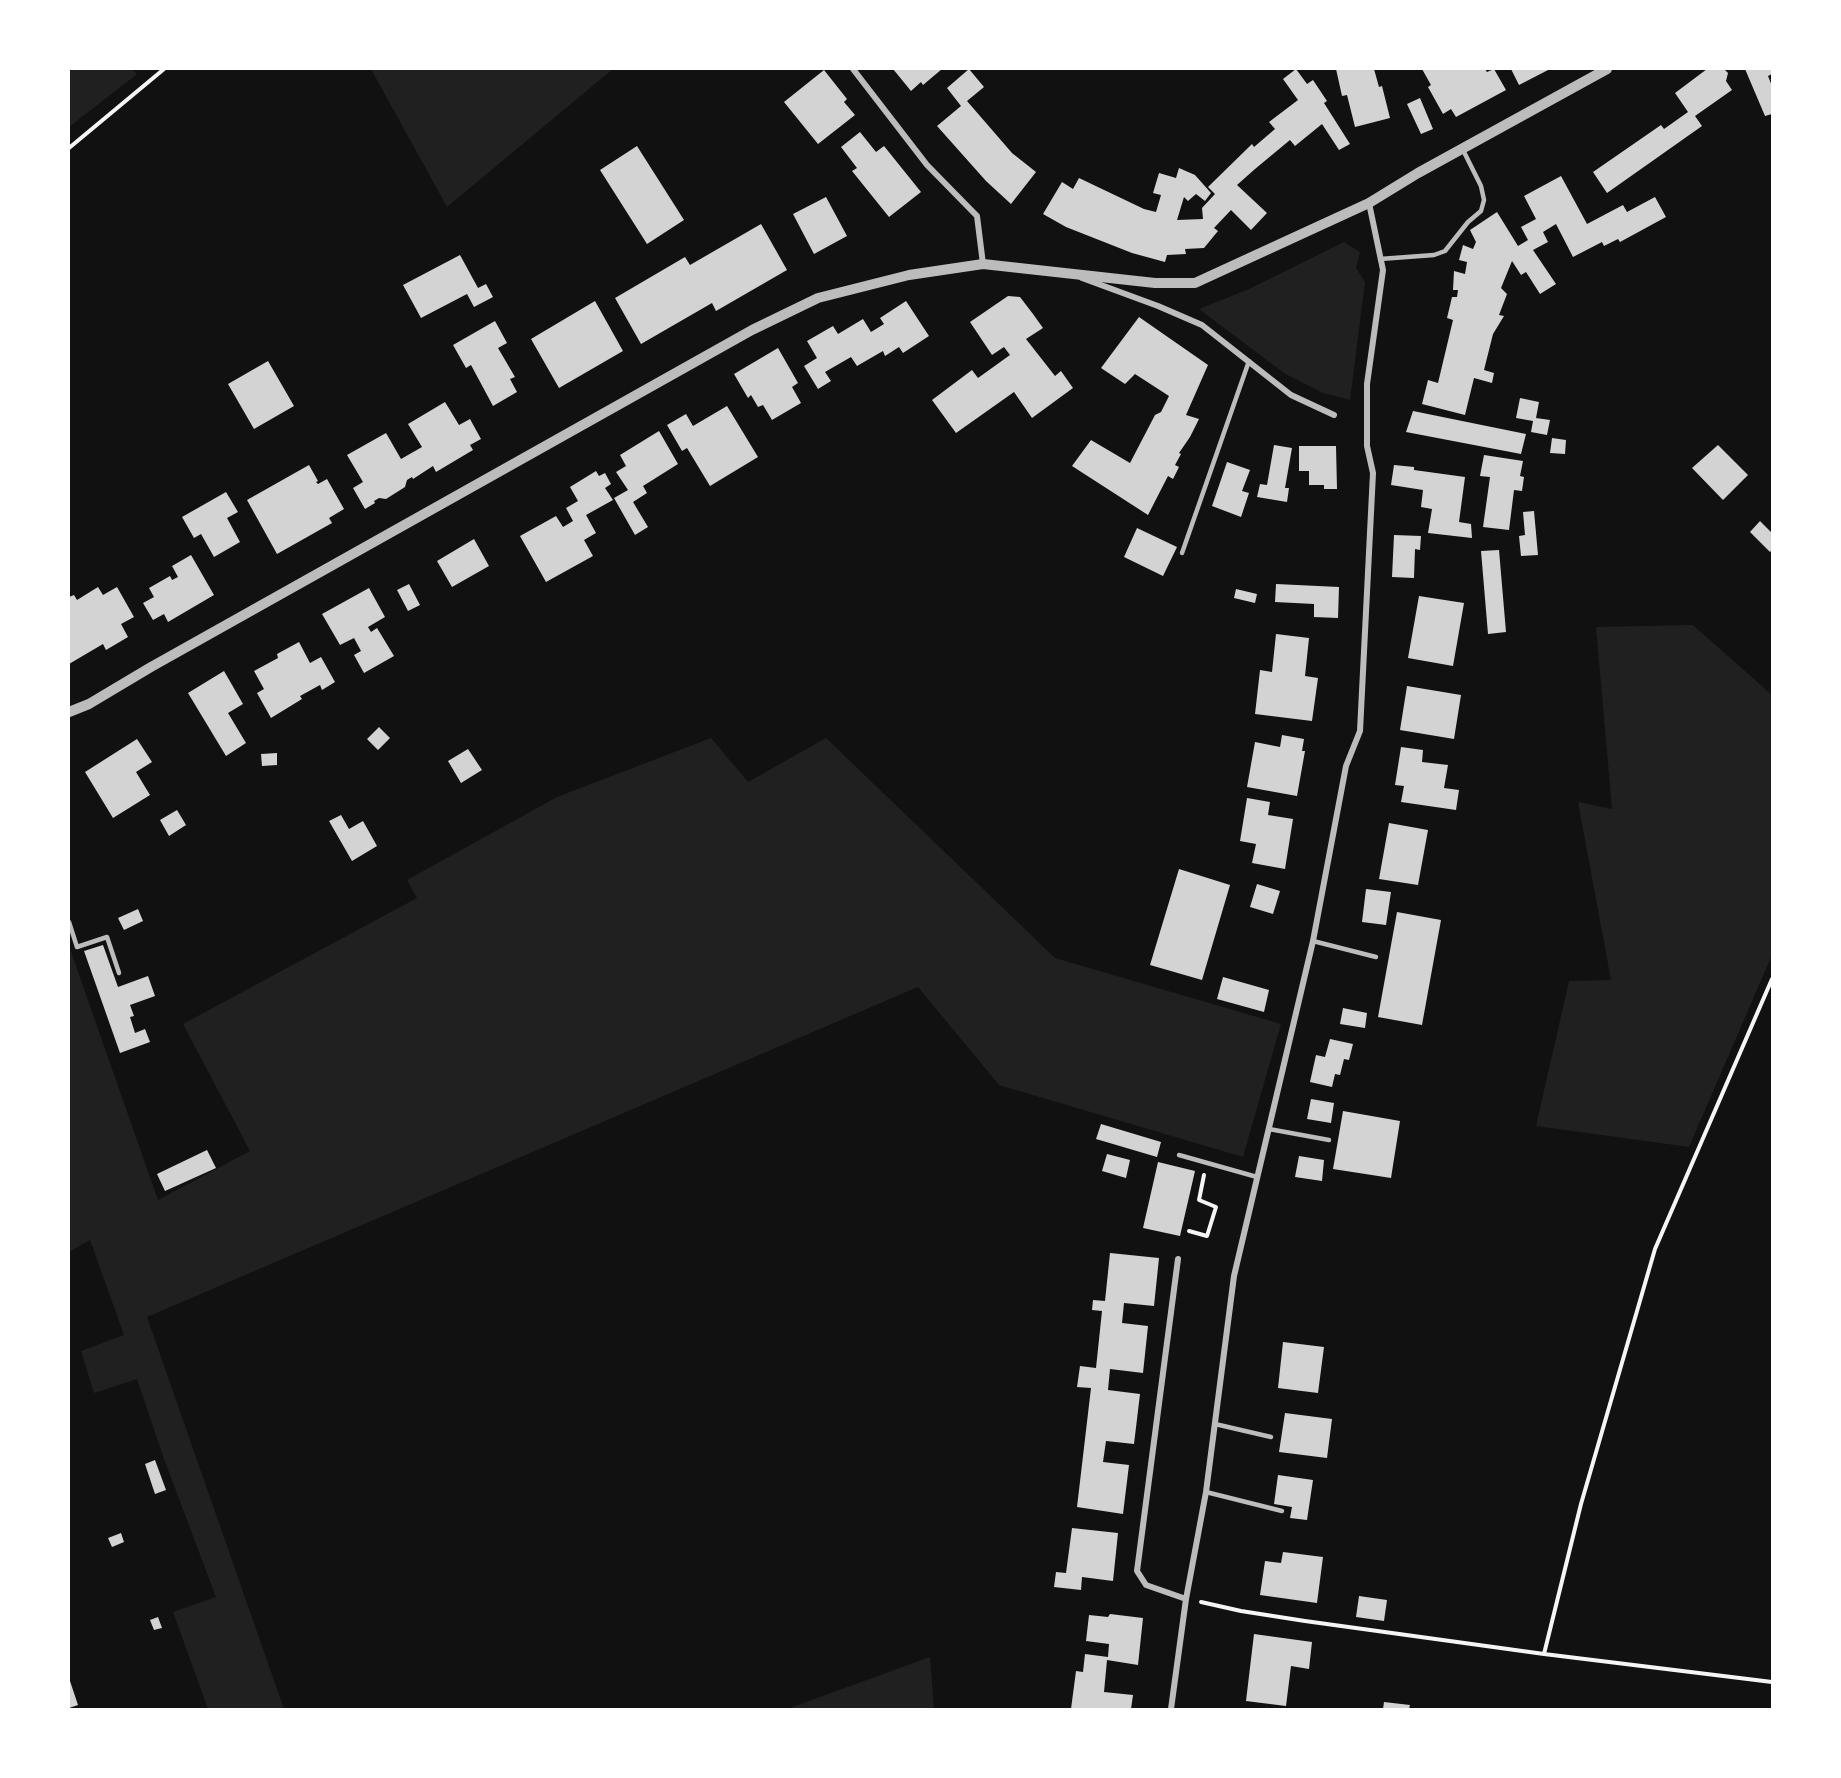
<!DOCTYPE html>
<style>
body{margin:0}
#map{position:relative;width:1841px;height:1778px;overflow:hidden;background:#111;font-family:"Times New Roman",serif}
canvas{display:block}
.frame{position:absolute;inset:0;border:70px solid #fff;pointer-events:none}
</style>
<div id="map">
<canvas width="1841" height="1778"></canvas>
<div class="frame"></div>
</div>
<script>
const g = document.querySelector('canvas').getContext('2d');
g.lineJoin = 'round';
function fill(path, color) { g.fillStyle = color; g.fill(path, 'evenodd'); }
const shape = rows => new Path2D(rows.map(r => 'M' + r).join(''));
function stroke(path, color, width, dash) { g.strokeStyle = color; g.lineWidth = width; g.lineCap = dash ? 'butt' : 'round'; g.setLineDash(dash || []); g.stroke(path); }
fill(shape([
 [69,69,132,69,137,74,69,127],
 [371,69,613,69,447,207],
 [1344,242,1360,252,1356,268,1365,282,1350,400,1323,393,1284,373,1199,309,1249,289],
 [1693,625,1772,695,1772,955,1689,1147,1536,1126,1569,981,1611,980,1578,802,1612,809,1596,627],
 [711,738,748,782,826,738,1055,958,1281,1024,1243,1157,999,1085,918,987,147,1317,284,1709,208,1709,173,1612,216,1597,164,1459,137,1379,94,1393,81,1351,124,1335,90,1240,69,1252,69,946,158,1200,250,1151,183,1024,417,898,407,880,557,797],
 [930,1657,934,1709,787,1709]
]), '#202020');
fill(shape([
 [893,69,942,69,923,85,921,82,911,91],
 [969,69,984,87,967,101,1012,153,1036,172,1011,204,986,181,937,126,961,106,947,88],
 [1296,69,1307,84,1313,80,1327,101,1324,103,1350,144,1339,150,1322,124,1295,146,1290,140,1255,169,1237,185,1267,213,1251,230,1231,210,1214,228,1218,231,1204,248,1185,249,1186,254,1167,255,1165,262,1132,253,1066,227,1043,214,1062,182,1073,189,1079,178,1144,209,1156,212,1161,195,1153,193,1159,173,1176,178,1179,168,1195,175,1211,193,1205,201,1196,194,1188,201,1184,197,1177,220,1203,219,1202,208,1215,194,1208,187,1252,144,1254,147,1275,129,1269,122,1298,100,1283,79],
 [1336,69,1374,69,1379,87,1382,86,1390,118,1355,127,1347,95,1342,96],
 [1422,69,1485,69,1487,72,1494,69,1506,90,1456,117,1451,109,1443,114,1428,87,1431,85],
 [1511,69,1550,69,1519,85],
 [1707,69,1724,69,1728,73,1726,81,1732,90,1695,116,1702,126,1607,193,1593,172,1661,125,1664,129,1688,112,1675,93],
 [1745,69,1772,69,1772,74,1768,76,1772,86,1772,114,1765,116],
 [824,70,847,99,844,102,855,115,818,144,784,102],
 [1420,98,1433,129,1421,134,1407,104],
 [860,132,876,152,884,146,921,192,889,217,852,171,857,168,841,147],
 [637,146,684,220,647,244,600,170],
 [1561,176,1587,224,1623,205,1627,212,1655,197,1666,217,1620,242,1618,239,1604,246,1602,242,1573,257,1556,224,1543,232,1548,242,1533,250,1556,284,1540,294,1526,272,1521,275,1512,261,1501,288,1507,294,1499,315,1504,316,1493,334,1484,370,1494,373,1492,383,1474,378,1465,415,1422,404,1428,380,1438,383,1453,320,1447,318,1452,297,1457,297,1458,290,1453,290,1454,271,1465,274,1467,262,1459,260,1463,245,1473,249,1476,242,1470,230,1497,212,1518,246,1528,240,1521,227,1536,219,1524,196],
 [826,197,847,236,814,254,793,214],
 [761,224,787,270,716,311,712,303,641,344,615,298,685,257,690,265],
 [460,255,478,288,486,284,493,297,474,307,467,294,421,318,403,285],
 [1008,296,1020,297,1033,314,1043,328,1026,339,1055,376,1061,371,1073,388,1032,418,1014,392,956,433,932,400,972,370,978,378,1010,355,1004,347,992,355,970,322],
 [595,301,623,351,559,388,531,339],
 [906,301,929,336,903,353,899,347,885,356,883,351,857,366,851,357,825,372,831,381,818,389,804,366,817,358,807,341,833,326,838,334,863,319,871,332,884,324,880,318],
 [1139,317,1208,365,1186,415,1199,419,1190,437,1179,453,1181,454,1175,465,1179,467,1173,479,1168,476,1148,515,1072,466,1091,440,1130,463,1155,415,1161,412,1169,396,1135,374,1125,384,1101,368],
 [495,321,507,343,498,348,515,377,510,379,517,392,493,406,471,365,466,368,453,345],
 [778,348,798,383,792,387,801,403,772,420,763,405,758,407,751,395,748,398,734,374],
 [268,361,294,406,254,429,228,384],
 [1520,398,1539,402,1536,418,1550,420,1547,435,1531,432,1533,421,1516,418],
 [445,402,459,425,470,419,481,439,470,445,473,450,436,472,433,466,413,479,412,477,407,480,405,487,386,499,379,498,374,501,375,503,365,509,353,488,363,482,347,455,386,433,401,459,422,447,408,424],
 [727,406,758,457,710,486,687,448,682,451,667,425,686,414,693,426],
 [1413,411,1526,434,1521,454,1406,432],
 [659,431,678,464,643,486,647,493,633,502,648,527,635,535,614,498,628,490,616,472,626,466,620,455],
 [1552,438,1566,440,1565,454,1550,453],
 [1274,445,1292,448,1285,488,1289,488,1287,502,1257,497,1260,484,1267,485],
 [1718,445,1748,475,1723,500,1692,468],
 [1299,446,1336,446,1337,489,1324,489,1324,485,1309,485,1309,471,1299,471],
 [1484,455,1523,461,1520,476,1524,477,1522,491,1514,490,1509,530,1483,527,1490,477,1480,476],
 [1227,462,1250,470,1242,491,1249,493,1241,517,1212,506],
 [309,465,318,481,316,482,318,484,327,479,344,509,329,518,332,523,277,554,247,500],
 [1394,465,1414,467,1414,470,1465,477,1459,522,1471,524,1472,538,1428,533,1432,509,1421,507,1423,490,1391,485],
 [596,471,599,476,605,473,611,484,605,488,613,500,586,515,596,533,584,540,593,556,546,582,520,536,556,516,563,527,573,521,566,508,578,501,570,487],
 [226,492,238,512,227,518,240,542,214,557,201,534,194,538,182,517],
 [1534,511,1538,555,1521,556,1519,536,1525,535,1523,512],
 [1760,521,1772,533,1772,550,1770,552,1750,532],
 [1137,528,1177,547,1163,576,1124,557],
 [1394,535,1421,536,1420,550,1415,549,1414,578,1392,577],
 [474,539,489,566,452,587,437,561],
 [1499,550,1506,632,1488,634,1481,551],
 [191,555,214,595,168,622,164,614,153,620,143,603,154,597,149,588,170,576,172,580,178,577,172,566],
 [409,584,420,605,408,611,397,590],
 [1276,584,1339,587,1338,618,1314,617,1314,604,1275,602],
 [98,587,103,595,117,587,134,617,121,624,128,637,106,650,103,644,69,664,69,597,74,595,77,600],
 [369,588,385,617,368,627,371,632,377,628,394,656,364,673,354,655,361,651,354,638,340,645,322,614],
 [1236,589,1257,594,1255,603,1234,598],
 [1419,596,1464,603,1453,666,1408,658],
 [1276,634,1309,638,1305,676,1318,678,1312,721,1255,714,1260,670,1272,672],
 [299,642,310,663,321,657,335,682,322,690,320,685,300,696,302,699,271,718,257,693,264,689,254,671,278,658,277,654],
 [224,671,243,704,228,713,246,743,226,756,188,693],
 [1407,686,1461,695,1454,739,1400,730],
 [379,727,390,738,378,750,367,739],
 [1282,735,1304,739,1302,751,1305,751,1297,796,1247,787,1255,742,1280,747],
 [137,739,152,762,136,772,150,795,113,818,85,772],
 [1401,747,1423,750,1422,762,1448,765,1444,788,1459,790,1456,810,1401,802,1404,786,1395,785],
 [468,749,482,770,461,783,448,761],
 [277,753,277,765,262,766,261,754],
 [1247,798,1270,802,1268,815,1293,819,1285,869,1252,863,1256,844,1240,841],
 [177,810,186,825,169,836,160,820],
 [341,815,349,829,363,821,377,846,352,861,329,821],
 [1389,823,1428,830,1418,885,1379,879],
 [1179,869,1230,885,1202,980,1150,965],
 [1257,884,1280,891,1273,914,1250,907],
 [1366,889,1391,892,1386,925,1362,922],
 [138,909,143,921,124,930,118,918],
 [1397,912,1441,920,1422,1025,1378,1017],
 [103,945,118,987,148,976,155,996,130,1005,134,1016,130,1017,135,1033,145,1029,150,1042,120,1053,84,951],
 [1223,977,1269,990,1264,1012,1217,999],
 [1343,1008,1367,1013,1365,1028,1340,1024],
 [1330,1039,1353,1044,1349,1060,1344,1059,1340,1075,1335,1074,1332,1087,1310,1082,1316,1055,1325,1057],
 [1311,1099,1334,1103,1331,1123,1307,1119],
 [1343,1111,1400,1121,1391,1178,1333,1169],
 [1101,1124,1161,1142,1157,1157,1096,1139],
 [207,1150,216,1168,165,1191,157,1174],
 [1107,1154,1130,1160,1126,1178,1102,1171],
 [1299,1156,1324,1160,1322,1181,1295,1177],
 [1158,1162,1195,1171,1180,1236,1143,1228],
 [1110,1253,1159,1258,1154,1306,1124,1303,1122,1323,1148,1326,1143,1373,1110,1369,1108,1390,1140,1394,1134,1444,1106,1441,1103,1462,1129,1465,1123,1514,1077,1507,1091,1388,1077,1387,1080,1366,1096,1368,1102,1311,1092,1310,1093,1300,1105,1301],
 [1283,1342,1324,1347,1318,1393,1278,1388],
 [1285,1413,1332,1419,1327,1458,1279,1452],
 [155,1460,166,1490,155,1494,145,1464],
 [1278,1475,1313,1480,1307,1520,1290,1518,1292,1507,1274,1504],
 [1072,1528,1118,1533,1113,1581,1082,1577,1081,1590,1054,1587,1056,1572,1066,1573],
 [121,1533,124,1542,112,1547,108,1538],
 [1283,1552,1323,1557,1317,1603,1260,1595,1265,1561,1281,1563],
 [1359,1596,1387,1600,1384,1621,1356,1617],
 [1110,1614,1143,1618,1138,1665,1107,1660,1104,1692,1133,1695,1131,1709,1071,1709,1076,1671,1083,1672,1085,1654,1108,1657,1109,1644,1086,1641,1089,1615,1108,1617],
 [158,1617,162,1628,154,1630,150,1620],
 [1254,1634,1312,1642,1309,1669,1291,1666,1286,1706,1246,1701],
 [69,1678,78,1705,69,1708],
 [1384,1702,1410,1705,1409,1709,1383,1709]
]), '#d3d3d3');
stroke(shape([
 [69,148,164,69],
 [1189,1231,1207,1236,1216,1207,1199,1200,1204,1175],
 [1201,1602,1241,1611,1305,1621,1544,1654,1772,1682],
 [1544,1654,1581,1504,1655,1249,1772,979]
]), '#f5f5f5', 4);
stroke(shape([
 [1380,259,1434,255,1445,251,1468,222,1481,211,1484,200,1481,186,1463,150],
 [1182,553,1249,361],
 [69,922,77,947,107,937,119,973],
 [1313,941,1376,957],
 [1269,1129,1329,1140],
 [1179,1155,1257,1177],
 [1215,1424,1271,1437],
 [1206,1492,1282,1511]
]), '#bcbcbc', 4.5);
stroke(shape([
 [853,69,927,165,977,216,983,264],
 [1082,278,1158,306,1202,325,1291,395,1334,415],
 [1178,1259,1137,1571,1146,1585,1186,1599],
 [1171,1709,1186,1599,1206,1492,1234,1276,1313,941,1346,766,1360,731,1373,473,1367,446,1367,384,1383,270,1369,203]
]), '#bcbcbc', 6);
stroke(shape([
 [69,712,89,704,151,667,752,330,818,298,909,275,983,264,1155,283,1195,283,1369,203,1418,173,1607,69]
]), '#bcbcbc', 10);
</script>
